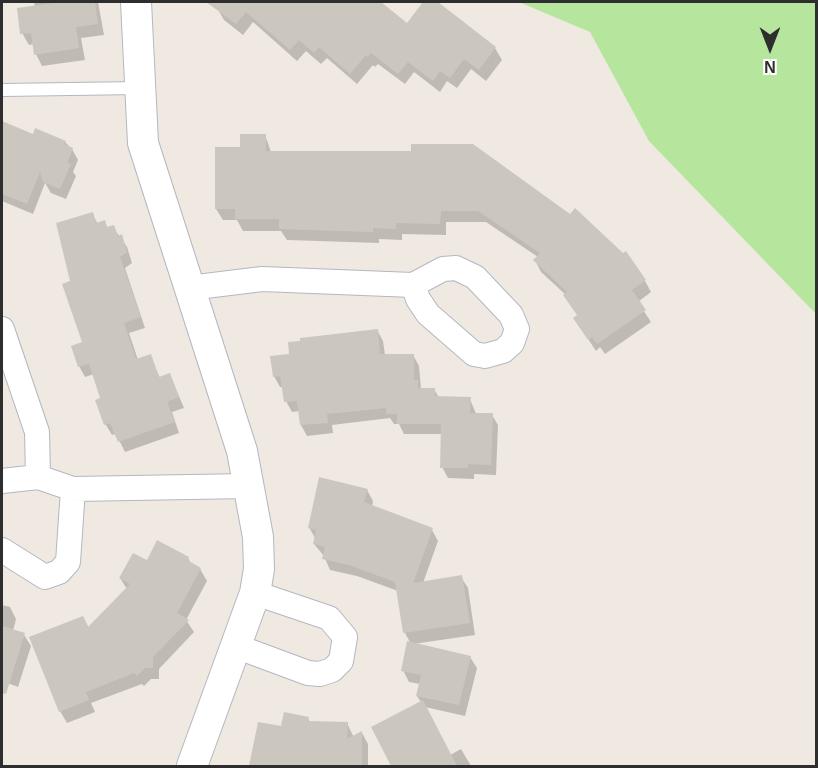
<!DOCTYPE html>
<style>
body{margin:0}
#map{position:relative;width:818px;height:768px;overflow:hidden;background:#efe9e1;font-family:Arial,sans-serif}
canvas{display:block}
.frame{position:absolute;inset:0;border:3px solid #2e2e2e;pointer-events:none}
.north{position:absolute;left:740px;top:18px;width:60px;height:60px;-webkit-text-stroke:4px #fff;paint-order:stroke;rotate:180deg;font-size:16px;font-weight:700;line-height:24px;text-align:center;color:#2e2e2e}
.north::after{content:'';display:block;margin:auto;width:21px;height:27px;background:#2e2e2e;clip-path:polygon(50% 0,100% 100%,50% 72%,0 100%)}
</style>
<div id="map">
<canvas width="818" height="768"></canvas>
<div class="frame"></div>
<div class="north">N</div>
</div>
<script>
const g = document.querySelector('canvas').getContext('2d');
g.lineJoin = 'round';
function fill(path, color) { g.fillStyle = color; g.fill(path, 'evenodd'); }
const shape = rows => new Path2D(rows.map(r => 'M' + r).join(''));
function stroke(path, color, width, dash) { g.strokeStyle = color; g.lineWidth = width; g.lineCap = dash ? 'butt' : 'round'; g.setLineDash(dash || []); g.stroke(path); }
fill(shape([
 [519,2,816,2,816,314,649,141,590,32]
]), '#b6e59e');
fill(shape([
 [34,2,98,2,104,35,81,38,85,60,42,66,36,54,34,44,29,45,22,33,35,7],
 [220,2,379,2,407,25,425,2,435,2,495,48,502,60,486,81,471,69,457,88,447,81,440,92,414,72,405,84,378,64,375,67,373,65,357,84,327,58,321,64,306,51,297,61,253,22,243,35,224,20,217,8],
 [11,126,34,136,65,142,72,149,78,160,73,172,76,176,66,199,51,193,45,183,33,214,2,201,2,127],
 [265,135,271,152,412,153,645,281,651,292,638,302,651,322,605,354,600,347,596,351,575,319,578,316,566,295,541,272,535,260,538,257,486,222,446,222,446,235,402,234,402,240,379,239,379,243,287,240,281,231,243,231,237,220,223,220,216,209,242,149],
 [92,214,98,224,104,222,108,228,113,227,127,247,132,263,125,268,145,328,129,333,138,360,150,356,160,378,170,375,184,408,172,412,179,433,125,452,116,434,112,435,106,425,97,401,102,399,94,374,85,377,79,366,84,343,71,282],
 [377,330,383,341,385,355,413,355,419,366,421,389,434,389,439,398,470,399,476,414,492,415,498,425,496,475,474,474,474,479,448,478,442,467,443,434,404,434,399,424,394,424,390,418,332,425,333,433,307,436,301,425,299,411,292,412,286,401,283,387,280,387,274,376,291,355],
 [367,490,373,501,372,507,432,530,438,541,423,583,461,577,468,588,475,635,413,644,470,657,477,668,465,716,425,707,450,755,461,749,471,766,393,766,373,728,421,702,417,696,420,684,409,682,403,670,411,644,405,633,398,591,357,576,330,570,324,556,314,544,315,538,309,527],
 [188,558,191,564,200,569,207,581,186,620,194,632,159,669,159,679,151,679,144,686,142,684,91,703,95,712,67,723,60,711,83,617,89,628,127,589,120,578,147,562],
 [2,605,10,607,16,619,13,631,24,635,31,646,18,687,2,681],
 [308,719,310,722,347,723,354,738,362,733,368,744,368,766,251,766,259,724,282,728]
]), '#0003');
fill(shape([
 [61,2,95,2,98,24,76,27,79,48,34,55,31,33,20,34,17,8],
 [206,2,381,2,407,23,423,2,438,2,496,47,479,70,464,59,450,78,440,71,433,81,408,62,398,74,371,53,368,57,366,55,350,74,319,47,314,53,299,40,290,50,246,12,236,24],
 [2,121,33,134,35,128,66,141,64,144,73,148,67,163,71,164,60,189,43,182,40,172,27,204,2,194],
 [240,134,266,134,266,151,411,151,411,144,473,144,570,214,575,208,623,253,626,251,646,280,632,290,646,310,597,344,592,337,588,340,573,318,577,315,563,295,567,292,533,260,540,253,478,211,441,211,440,224,396,223,396,229,373,228,373,232,279,229,279,219,235,219,235,209,215,209,215,147,240,147],
 [93,212,96,223,105,220,107,227,114,225,118,236,122,234,127,252,120,257,141,317,124,323,136,359,151,354,159,377,170,373,179,397,167,402,175,422,118,442,110,423,104,425,95,400,100,398,89,364,78,367,71,346,82,342,62,284,70,281,56,223],
 [378,329,380,354,414,354,414,380,418,380,418,388,435,388,435,396,471,397,470,413,493,413,491,465,468,464,468,468,440,468,441,424,397,424,397,414,386,414,386,408,327,414,328,423,300,425,297,401,284,402,280,376,273,377,270,356,289,354,288,342,300,341,300,338],
 [319,477,368,489,364,502,433,528,413,583,462,575,470,623,403,633,395,582,349,565,322,559,325,547,313,544,316,530,308,528],
 [157,540,189,557,187,560,201,568,177,613,189,620,153,657,153,668,145,668,137,676,134,673,86,692,89,700,59,712,29,637,83,616,88,627,130,584,119,578,133,553,147,560],
 [2,626,25,633,6,694,2,693],
 [407,641,471,656,459,705,416,696,421,675,401,671],
 [423,700,457,766,391,766,371,727],
 [284,712,309,717,308,721,348,722,347,739,362,731,362,766,249,766,258,722,281,726]
]), '#cbc7bf');
const service = shape([
 [2,90,140,88]
]);
const minor = shape([
 [456,268,475,277,511,315,517,329,512,343,503,351,485,356,474,354,428,314,418,299,413,285,443,269,456,268],
 [189,288,262,279,413,285],
 [2,329,37,432,38,477,73,489,249,486],
 [2,481,38,477],
 [2,550,45,577,59,572,68,562,73,489],
 [238,647,308,673,320,674,332,670,341,661,345,637,329,618,255,593]
]);
const tertiary = shape([
 [136,2,143,143,242,451,258,537,259,569,255,593,192,766]
]);
stroke(service, '#b4b7c1', 14);
stroke(minor, '#b4b7c1', 26);
stroke(tertiary, '#b4b7c1', 32);
stroke(service, '#fff', 12);
stroke(minor, '#fff', 24);
stroke(tertiary, '#fff', 30);
</script>
